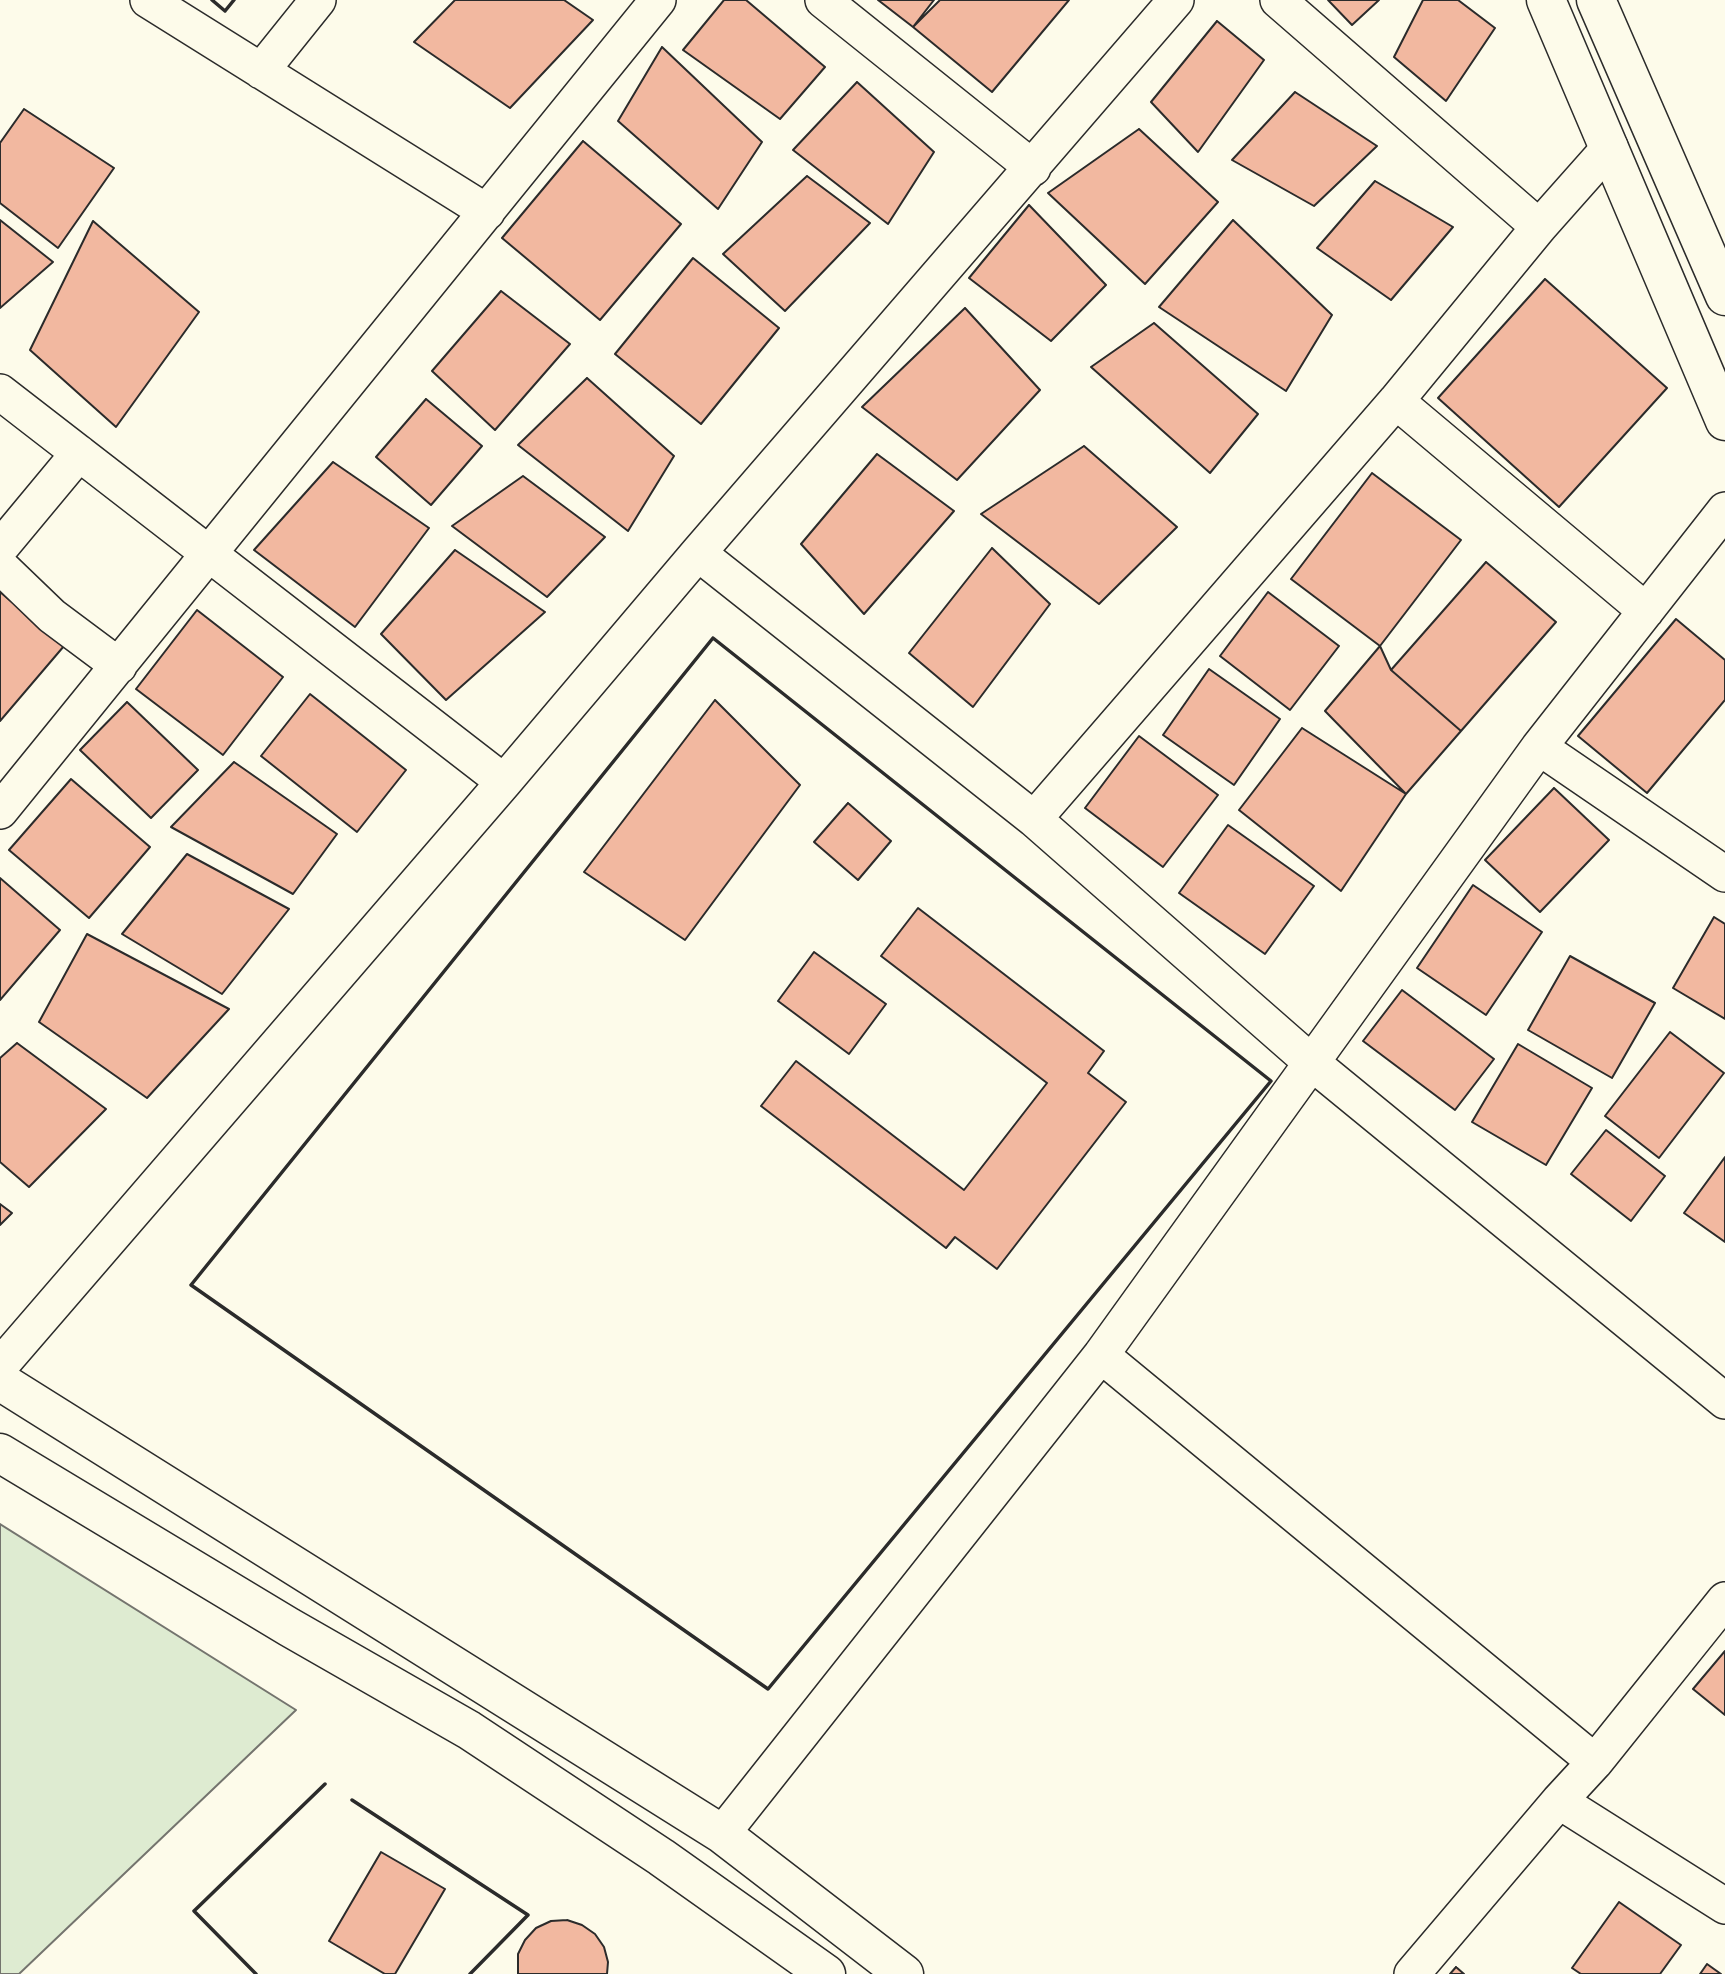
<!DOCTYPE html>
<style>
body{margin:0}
canvas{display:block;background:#fdfbea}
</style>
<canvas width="1725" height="1974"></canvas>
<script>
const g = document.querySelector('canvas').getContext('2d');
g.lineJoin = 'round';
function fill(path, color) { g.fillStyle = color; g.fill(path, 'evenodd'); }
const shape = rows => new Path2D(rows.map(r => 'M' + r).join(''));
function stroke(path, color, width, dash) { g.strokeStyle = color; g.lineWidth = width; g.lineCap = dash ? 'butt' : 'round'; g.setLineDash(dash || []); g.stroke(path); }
const green = shape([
 [0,1524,296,1710,19,1974,0,1974,0,1524]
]);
fill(green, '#deebd1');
stroke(green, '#74746e', 2);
const building = shape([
 [455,0,564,0,593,20,510,108,414,42,455,0],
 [724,0,746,0,825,67,780,119,683,50,724,0],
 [878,0,934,0,913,27,878,0],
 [940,0,1069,0,992,92,913,27,940,0],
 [1328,0,1379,0,1352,25,1328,0],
 [1423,0,1458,0,1495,28,1446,101,1394,57,1423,0],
 [1217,21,1264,60,1198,152,1151,102,1217,21],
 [662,47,762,142,718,209,618,121,662,47],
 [857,82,934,152,888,224,793,150,857,82],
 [1295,92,1377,146,1314,206,1232,160,1295,92],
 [24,109,114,168,58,248,0,203,0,143,24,109],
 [1139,129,1218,202,1145,284,1048,193,1139,129],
 [583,141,681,224,600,320,502,238,583,141],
 [807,176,870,223,785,311,723,254,807,176],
 [1375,181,1453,227,1391,300,1317,248,1375,181],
 [1029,205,1106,285,1051,341,969,278,1029,205],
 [0,220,53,262,0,308,0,220],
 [1233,220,1332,315,1286,391,1159,307,1233,220],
 [93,221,199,312,116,427,30,350,93,221],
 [693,258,779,328,701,424,615,354,693,258],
 [1545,279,1667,388,1559,507,1438,398,1545,279],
 [501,291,570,344,495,430,432,371,501,291],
 [965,308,1040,390,957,480,862,407,965,308],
 [1154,323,1258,414,1210,473,1091,367,1154,323],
 [587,378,674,456,628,531,518,445,587,378],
 [426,399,482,446,431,505,376,457,426,399],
 [1084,446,1177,527,1099,604,981,514,1084,446],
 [877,454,954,511,864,614,801,544,877,454],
 [333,462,429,528,355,627,254,550,333,462],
 [1372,473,1461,540,1380,646,1291,579,1372,473],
 [523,476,605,537,547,597,452,526,523,476],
 [992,548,1050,604,973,707,909,653,992,548],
 [455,550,545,612,446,700,381,634,455,550],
 [1486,562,1556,622,1461,731,1391,670,1486,562],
 [0,592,64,646,0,721,0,592],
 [1268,592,1339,646,1290,710,1220,656,1268,592],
 [197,610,283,677,223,755,136,689,197,610],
 [1676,619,1725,660,1725,700,1647,793,1578,736,1676,619],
 [1380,646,1391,670,1461,731,1406,794,1325,711,1380,646],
 [1209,669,1280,719,1234,785,1163,735,1209,669],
 [310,694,406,770,357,832,261,756,310,694],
 [715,700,800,785,685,940,584,872,715,700],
 [127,702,198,770,151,818,80,750,127,702],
 [1302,728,1406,794,1341,891,1239,810,1302,728],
 [1139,736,1218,795,1163,867,1085,808,1139,736],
 [234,762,337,834,293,894,171,827,234,762],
 [71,779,150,847,89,918,9,850,71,779],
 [1554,788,1609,840,1540,912,1485,860,1554,788],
 [848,803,891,841,858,880,814,842,848,803],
 [1228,825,1314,886,1265,954,1179,893,1228,825],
 [187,854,289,909,222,994,122,934,187,854],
 [0,878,60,930,0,1000,0,878],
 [1473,885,1542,932,1486,1015,1417,968,1473,885],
 [918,908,1104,1051,1088,1073,1126,1102,997,1269,955,1237,946,1248,761,1106,796,1061,964,1190,1047,1083,881,956,918,908],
 [1714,917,1725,924,1725,1019,1673,988,1714,917],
 [87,934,229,1009,147,1098,39,1022,87,934],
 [814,952,886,1004,849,1054,778,1001,814,952],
 [1570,956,1655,1003,1612,1078,1528,1030,1570,956],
 [1402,990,1494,1059,1455,1110,1363,1041,1402,990],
 [1670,1032,1724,1073,1659,1158,1605,1116,1670,1032],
 [17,1043,106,1109,29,1187,0,1162,0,1058,17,1043],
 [1518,1044,1592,1088,1546,1165,1472,1122,1518,1044],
 [1606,1130,1665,1176,1631,1221,1571,1174,1606,1130],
 [1725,1157,1725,1242,1684,1213,1725,1157],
 [0,1204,12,1213,0,1225,0,1204],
 [1725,1651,1725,1715,1693,1689,1725,1651],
 [381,1852,445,1889,395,1974,385,1974,329,1941,381,1852],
 [1619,1902,1681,1945,1660,1974,1581,1974,1572,1968,1619,1902],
 [567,1920,582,1925,595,1934,604,1947,608,1962,607,1974,518,1974,518,1954,525,1940,536,1928,551,1921,567,1920],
 [1707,1964,1721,1974,1700,1974,1707,1964],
 [1456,1967,1464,1974,1450,1974,1456,1967]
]);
fill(building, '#f2b8a0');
stroke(building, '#2b2b2b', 2);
const street = shape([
 [148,0,487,212],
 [823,0,1033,168],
 [1278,0,1539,227],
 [261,71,318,0],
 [0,392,504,782],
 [1396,401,1646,611],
 [0,548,79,453],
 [698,553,1034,819,1311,1062,1725,1401],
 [0,566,52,616,119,666],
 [1539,747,1725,874],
 [0,811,658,0],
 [1034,819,1396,401,1539,227,1610,147],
 [1101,1355,1595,1762],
 [0,1366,504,782,698,553,1176,0],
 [1559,1801,1725,1906],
 [722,1834,1101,1355,1539,747,1725,510],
 [1412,1974,1559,1801,1595,1762,1725,1600]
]);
const secondary = shape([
 [1546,0,1725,421],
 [1596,0,1725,296],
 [0,1381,722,1834,904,1974],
 [0,1453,289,1627,469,1730,661,1857,826,1974]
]);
stroke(street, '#2b2b2b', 38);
stroke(secondary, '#2b2b2b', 41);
stroke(street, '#fdfbea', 35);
stroke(secondary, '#fdfbea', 38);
stroke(shape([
 [212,0,225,11,234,0],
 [713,638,1271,1081,768,1689,191,1285,713,638],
 [352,1800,528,1915,470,1974],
 [256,1974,194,1911,325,1784]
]), '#2b2b2b', 3.5);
</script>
